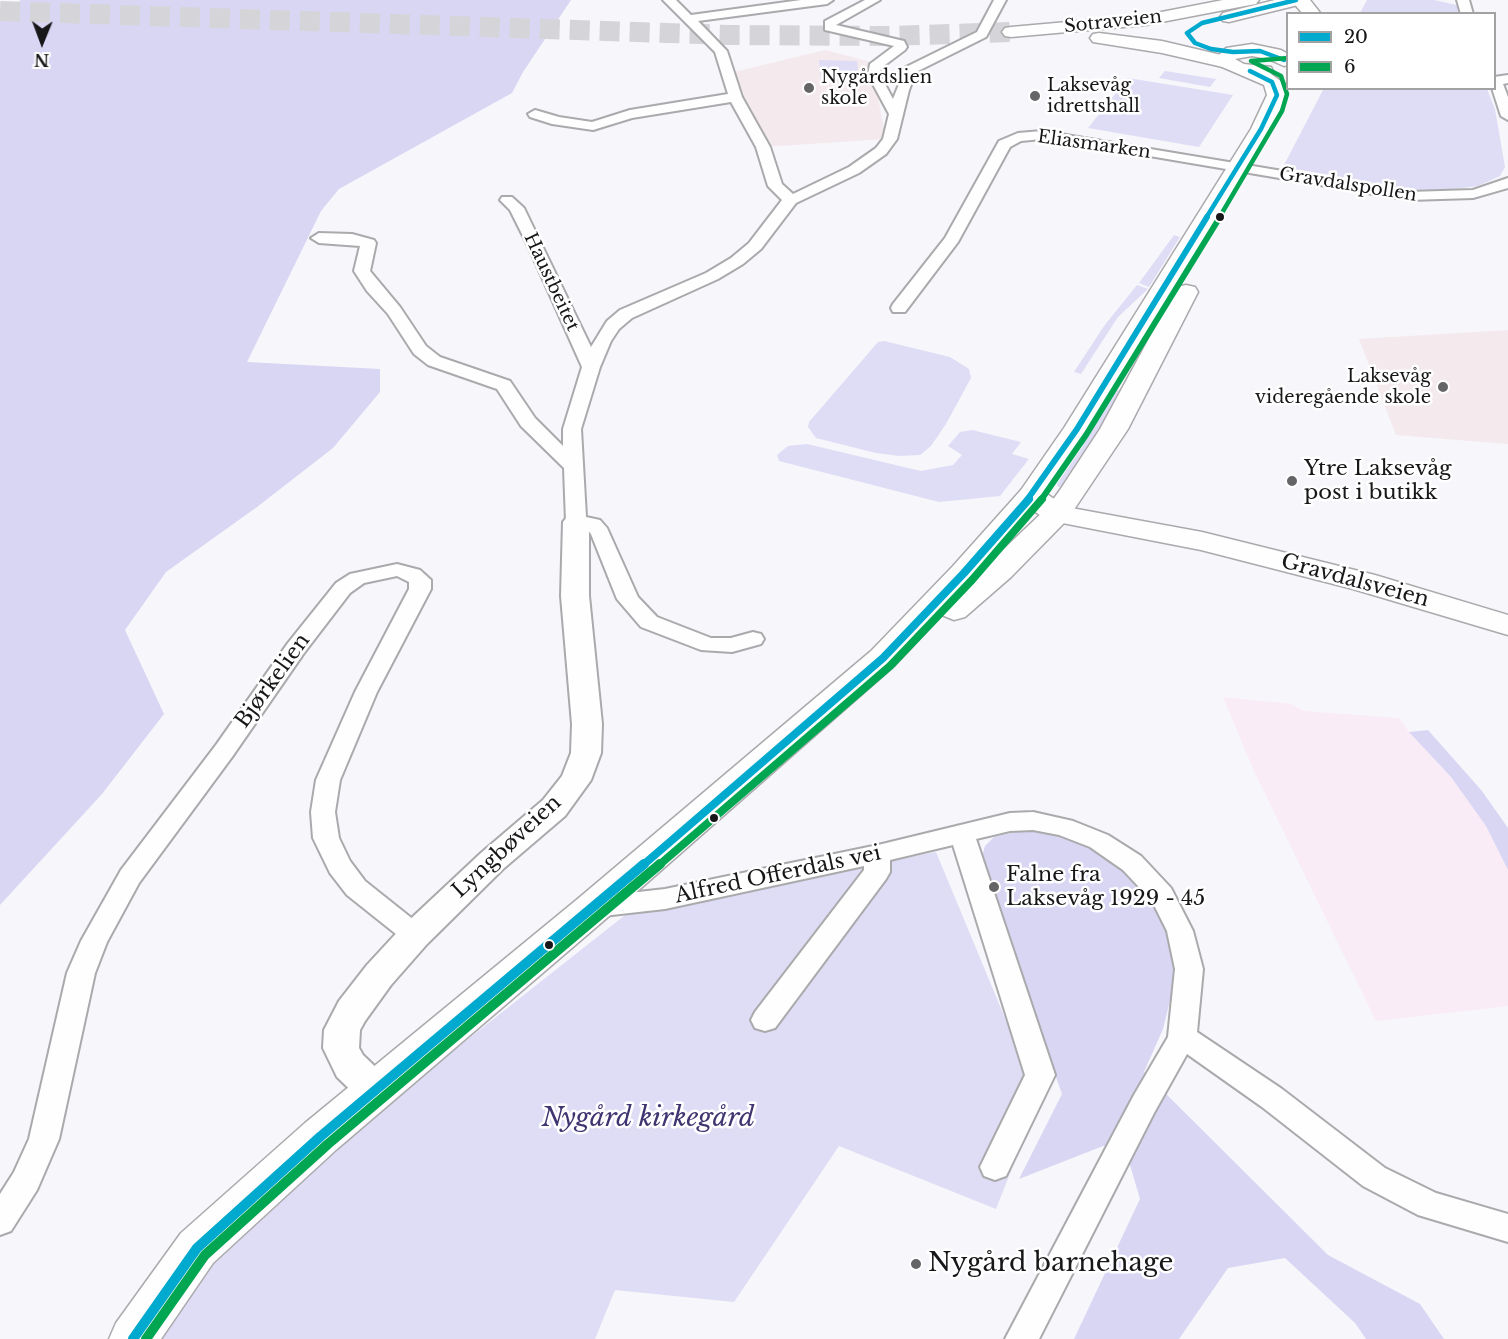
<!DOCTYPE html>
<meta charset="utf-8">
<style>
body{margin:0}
#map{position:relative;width:1508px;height:1339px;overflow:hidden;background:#f6f6fb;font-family:"Libre Baskerville",serif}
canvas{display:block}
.legend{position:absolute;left:1286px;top:12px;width:210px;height:78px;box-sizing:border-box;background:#fff;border:2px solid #a2a2a3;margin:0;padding:8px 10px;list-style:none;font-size:18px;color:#171719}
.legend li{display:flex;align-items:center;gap:12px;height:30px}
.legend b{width:30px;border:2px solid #a2a2a3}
.north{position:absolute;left:12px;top:12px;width:60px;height:60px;-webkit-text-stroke:4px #fff;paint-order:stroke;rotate:181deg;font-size:16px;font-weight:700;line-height:24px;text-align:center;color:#171719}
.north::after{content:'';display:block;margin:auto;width:21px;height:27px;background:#171719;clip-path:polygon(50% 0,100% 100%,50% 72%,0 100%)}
</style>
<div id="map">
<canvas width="1508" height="1339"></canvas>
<ul class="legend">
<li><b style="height:8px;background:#00a9ce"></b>20</li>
<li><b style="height:8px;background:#00a651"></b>6</li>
</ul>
<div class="north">N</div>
</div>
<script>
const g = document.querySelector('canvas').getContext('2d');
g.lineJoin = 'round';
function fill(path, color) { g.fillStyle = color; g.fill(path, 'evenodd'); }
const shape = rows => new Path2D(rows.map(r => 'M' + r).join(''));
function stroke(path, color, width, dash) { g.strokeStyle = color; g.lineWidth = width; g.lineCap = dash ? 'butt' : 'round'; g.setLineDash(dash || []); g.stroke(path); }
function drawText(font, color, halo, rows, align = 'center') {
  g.font = font + ' "Libre Baskerville",serif'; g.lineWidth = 5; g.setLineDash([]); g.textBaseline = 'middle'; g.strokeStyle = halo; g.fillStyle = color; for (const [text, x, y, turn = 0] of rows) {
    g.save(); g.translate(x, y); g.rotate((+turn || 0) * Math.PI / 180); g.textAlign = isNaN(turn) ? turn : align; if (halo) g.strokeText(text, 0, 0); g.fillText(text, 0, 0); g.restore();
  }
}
fill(shape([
 [1223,697,1291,704,1304,711,1399,718,1409,732,1451,777,1486,826,1508,870,1508,1006,1376,1021,1254,771]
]), '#f9ecf6');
fill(shape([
 [825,50,871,62,886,139,762,147,734,72],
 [1508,330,1508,444,1396,435,1359,339]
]), '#f4e9ec');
fill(shape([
 [1367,0,1434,0,1457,5,1460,13,1360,13],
 [819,60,857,61,859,81,821,81],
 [1165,71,1216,79,1210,87,1159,78],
 [1128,78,1233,95,1199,147,1088,128],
 [1324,88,1487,89,1495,109,1505,167,1500,176,1478,186,1438,191,1386,188,1387,185,1283,167],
 [1174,235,1180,237,1149,287,1139,283],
 [1137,285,1148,289,1118,317,1081,374,1074,372,1104,326],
 [884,341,950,357,969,369,971,378,946,424,931,446,920,455,899,456,876,453,816,438,808,427,809,422,878,342],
 [1118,390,1121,391,1084,459,1062,487,1058,487,1057,484,1083,446,1083,435,1111,392],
 [972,430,1021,442,1012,454,1029,459,1000,496,939,502,779,461,777,455,788,446,807,444,921,471,953,465,962,455,948,446,960,432],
 [936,852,1039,1100,996,1209,839,1146,734,1302,615,1290,595,1339,154,1339,225,1231,634,908]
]), '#dfddf5');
fill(shape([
 [21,0,571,0,523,72,512,93,339,189,321,211,247,362,380,369,380,392,333,448,257,507,166,572,125,630,164,714,102,794,0,905,0,14],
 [1428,730,1482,791,1508,828,1508,870,1486,826,1451,777,1409,732],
 [1041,831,1063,835,1101,851,1130,873,1147,892,1159,915,1173,948,1174,984,1163,1029,1144,1072,1328,1255,1420,1304,1444,1339,1366,1339,1355,1323,1285,1258,1228,1268,1179,1339,1074,1339,1140,1199,1125,1148,1103,1146,1019,1179,1062,1094,985,881,981,860,985,846,994,837,1016,832]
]), '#d9d6f4');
stroke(shape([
 [0,11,729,35,888,36,1011,32]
]), '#d5d5d9', 20, [20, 10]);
const minor = shape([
 [663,0,676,0,691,15,801,0,833,0,827,4,698,21,727,51,742,97,770,147,782,184,793,194,849,167,876,148,883,139,889,114,868,75,870,64,894,46,825,30,825,21,865,0,880,0,836,25,904,41,907,47,905,50,881,68,880,75,893,99,906,67,977,32,994,0,1006,0,986,37,916,72,909,90,897,139,886,154,859,173,796,203,761,249,743,264,718,279,632,318,619,329,611,341,600,367,581,429,586,517,600,520,607,528,638,597,657,617,711,638,731,638,753,632,761,634,764,639,761,644,732,652,701,650,641,627,617,599,591,534,587,529,569,526,566,522,564,468,521,426,497,389,428,365,414,354,388,314,367,291,354,271,360,246,319,243,311,238,319,233,352,234,374,240,376,243,370,271,400,307,426,346,440,357,510,381,535,418,563,446,563,429,582,367,528,246,510,210,500,200,502,197,512,197,524,208,591,347,607,321,620,310,706,273,731,258,749,243,782,200,768,186,756,147,731,102,632,118,593,130,552,124,530,117,528,114,535,110,559,117,592,122,630,110,728,94,715,52,663,0],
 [1457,0,1469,0,1473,14,1461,14,1457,0],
 [1508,75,1508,83,1503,84,1508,97,1508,120,1501,116,1492,88,1494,88,1494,77,1508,75],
 [1042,131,1409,192,1473,190,1508,178,1508,188,1473,198,1409,200,1061,141,1042,139,1021,141,1010,147,958,242,905,312,893,312,891,308,893,304,945,238,999,141,1018,133,1042,131],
 [397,564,420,570,431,580,431,589,377,692,340,780,335,812,339,838,350,861,365,881,424,928,428,935,424,942,415,945,406,942,347,895,330,873,313,838,311,812,316,780,355,692,409,589,409,582,397,576,364,583,350,593,304,653,232,757,139,883,107,942,95,973,59,1139,37,1190,11,1231,0,1235,0,1194,14,1172,29,1139,67,973,81,941,121,870,216,745,288,643,336,583,350,574,397,564],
 [1033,812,1073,821,1108,835,1141,856,1171,888,1193,931,1203,969,1197,1032,1282,1089,1385,1168,1436,1193,1508,1214,1508,1242,1418,1215,1363,1186,1262,1107,1187,1054,1154,1113,1039,1339,1005,1339,1134,1095,1168,1037,1175,969,1167,931,1152,901,1123,870,1090,847,1059,835,1033,830,1010,831,976,839,1055,1075,1006,1176,995,1180,984,1176,980,1167,1025,1075,953,845,890,860,890,872,886,879,775,1028,765,1031,755,1028,751,1020,755,1012,864,870,864,866,665,909,594,917,585,914,581,907,585,900,594,897,665,889,878,845,1010,813,1033,812]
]);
const tertiary = shape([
 [576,514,585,517,589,522,589,596,602,724,601,753,591,780,565,816,503,869,427,944,391,985,365,1021,360,1030,359,1048,363,1055,388,1079,394,1090,388,1101,375,1105,362,1101,337,1077,323,1048,324,1030,339,1001,367,965,403,926,481,853,543,800,562,776,571,753,572,724,561,596,563,522,567,517,576,514]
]);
const secondary = shape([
 [1031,487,1041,490,1066,507,1202,532,1375,575,1508,615,1508,635,1353,589,1201,550,1047,520,1021,502,1017,496,1021,490,1031,487]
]);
const primary = shape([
 [1291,0,1310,0,1321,14,1303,14,1291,0],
 [1252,44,1281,50,1288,54,1288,65,1284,66,1268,59,1252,56,1235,59,1244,64,1271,67,1273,71,1271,74,1282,82,1287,95,1271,129,1091,429,1041,502,987,565,1047,508,1060,490,1100,429,1177,287,1186,285,1195,287,1198,292,1128,429,1067,520,1011,577,965,617,954,620,942,615,895,665,608,917,337,1149,213,1263,161,1339,109,1339,116,1323,181,1233,305,1123,580,897,871,651,953,566,1021,490,1064,428,1251,129,1267,95,1264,85,1220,66,1216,58,1226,48,1252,44]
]);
const motorway = shape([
 [1223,0,1259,0,1256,4,1250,5,1146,25,1011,37,1005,36,1002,32,1005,28,1011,27,1146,15,1223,0],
 [1275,0,1305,0,1302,4,1229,22,1223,21,1220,17,1223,13,1275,0],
 [1099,33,1162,41,1234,58,1236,62,1234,66,1227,68,1162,53,1093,42,1090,38,1093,34,1099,33]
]);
stroke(minor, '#aaaaad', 4);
stroke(tertiary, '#aaaaad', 4);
stroke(secondary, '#aaaaad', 3);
stroke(primary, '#aaaaad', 3);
stroke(motorway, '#aaaaad', 3);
fill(minor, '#fefefe');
fill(tertiary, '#fefefe');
fill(secondary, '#fefefe');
fill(primary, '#fefefe');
fill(motorway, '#fefefe');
stroke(shape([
 [1284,60,1260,51,1233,52,1211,49,1195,43,1187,33,1202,23,1296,0],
 [1206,218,1261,129,1277,95,1272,82,1250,71]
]), '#00a9ce', 4.5);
stroke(shape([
 [1027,500,1077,429,1207,217]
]), '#00a9ce', 6);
stroke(shape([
 [642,866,883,658,964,573,1029,499]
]), '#00a9ce', 8);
stroke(shape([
 [133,1339,197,1248,321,1136,644,864]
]), '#00a9ce', 10);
stroke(shape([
 [1219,218,1282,111,1287,94,1281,76,1251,61,1288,58]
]), '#00a651', 4.5);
stroke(shape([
 [1041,500,1086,435,1220,217]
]), '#00a651', 6);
stroke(shape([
 [658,866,890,666,972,580,1042,499]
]), '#00a651', 8);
stroke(shape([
 [146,1339,205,1255,328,1144,660,864]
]), '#00a651', 10);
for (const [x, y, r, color] of [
 [809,88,6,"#656568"],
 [1035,96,6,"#656568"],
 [1220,217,5,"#171719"],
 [1443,387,6,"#656568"],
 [1292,481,6,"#656568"],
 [714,818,5,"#171719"],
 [994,887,6,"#656568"],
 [549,945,5,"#171719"],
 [916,1264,6,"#656568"]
]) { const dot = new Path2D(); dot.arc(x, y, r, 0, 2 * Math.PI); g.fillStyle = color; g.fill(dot); stroke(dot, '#fff', 2); }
drawText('18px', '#171719', '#fff', [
 ["Sotraveien",1113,22,-6],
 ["Eliasmarken",1094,145,8],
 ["Gravdalspollen",1348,185,9],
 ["Haustbeitet",551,282,65]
]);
drawText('18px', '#171719', '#fff', [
 ["Nygårdslien",821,78],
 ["skole",821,99],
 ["Laksevåg",1047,86],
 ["idrettshall",1047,107],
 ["Laksevåg",1431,377,"right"],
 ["videregående skole",1431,398,"right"]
], 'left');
drawText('21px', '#171719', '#fff', [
 ["Ytre Laksevåg",1304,469],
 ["post i butikk",1304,493],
 ["Falne fra",1006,875],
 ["Laksevåg 1929 - 45",1006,899]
], 'left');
drawText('21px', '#171719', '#fff', [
 ["Gravdalsveien",1355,581,15],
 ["Bjørkelien",273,681,-54],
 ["Lyngbøveien",507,847,-43],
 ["Alfred Offerdals vei",778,875,-12]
]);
drawText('italic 26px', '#413571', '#fff', [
 ["Nygård kirkegård",648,1119]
]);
drawText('26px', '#171719', '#fff', [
 ["Nygård barnehage",928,1264]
], 'left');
</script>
